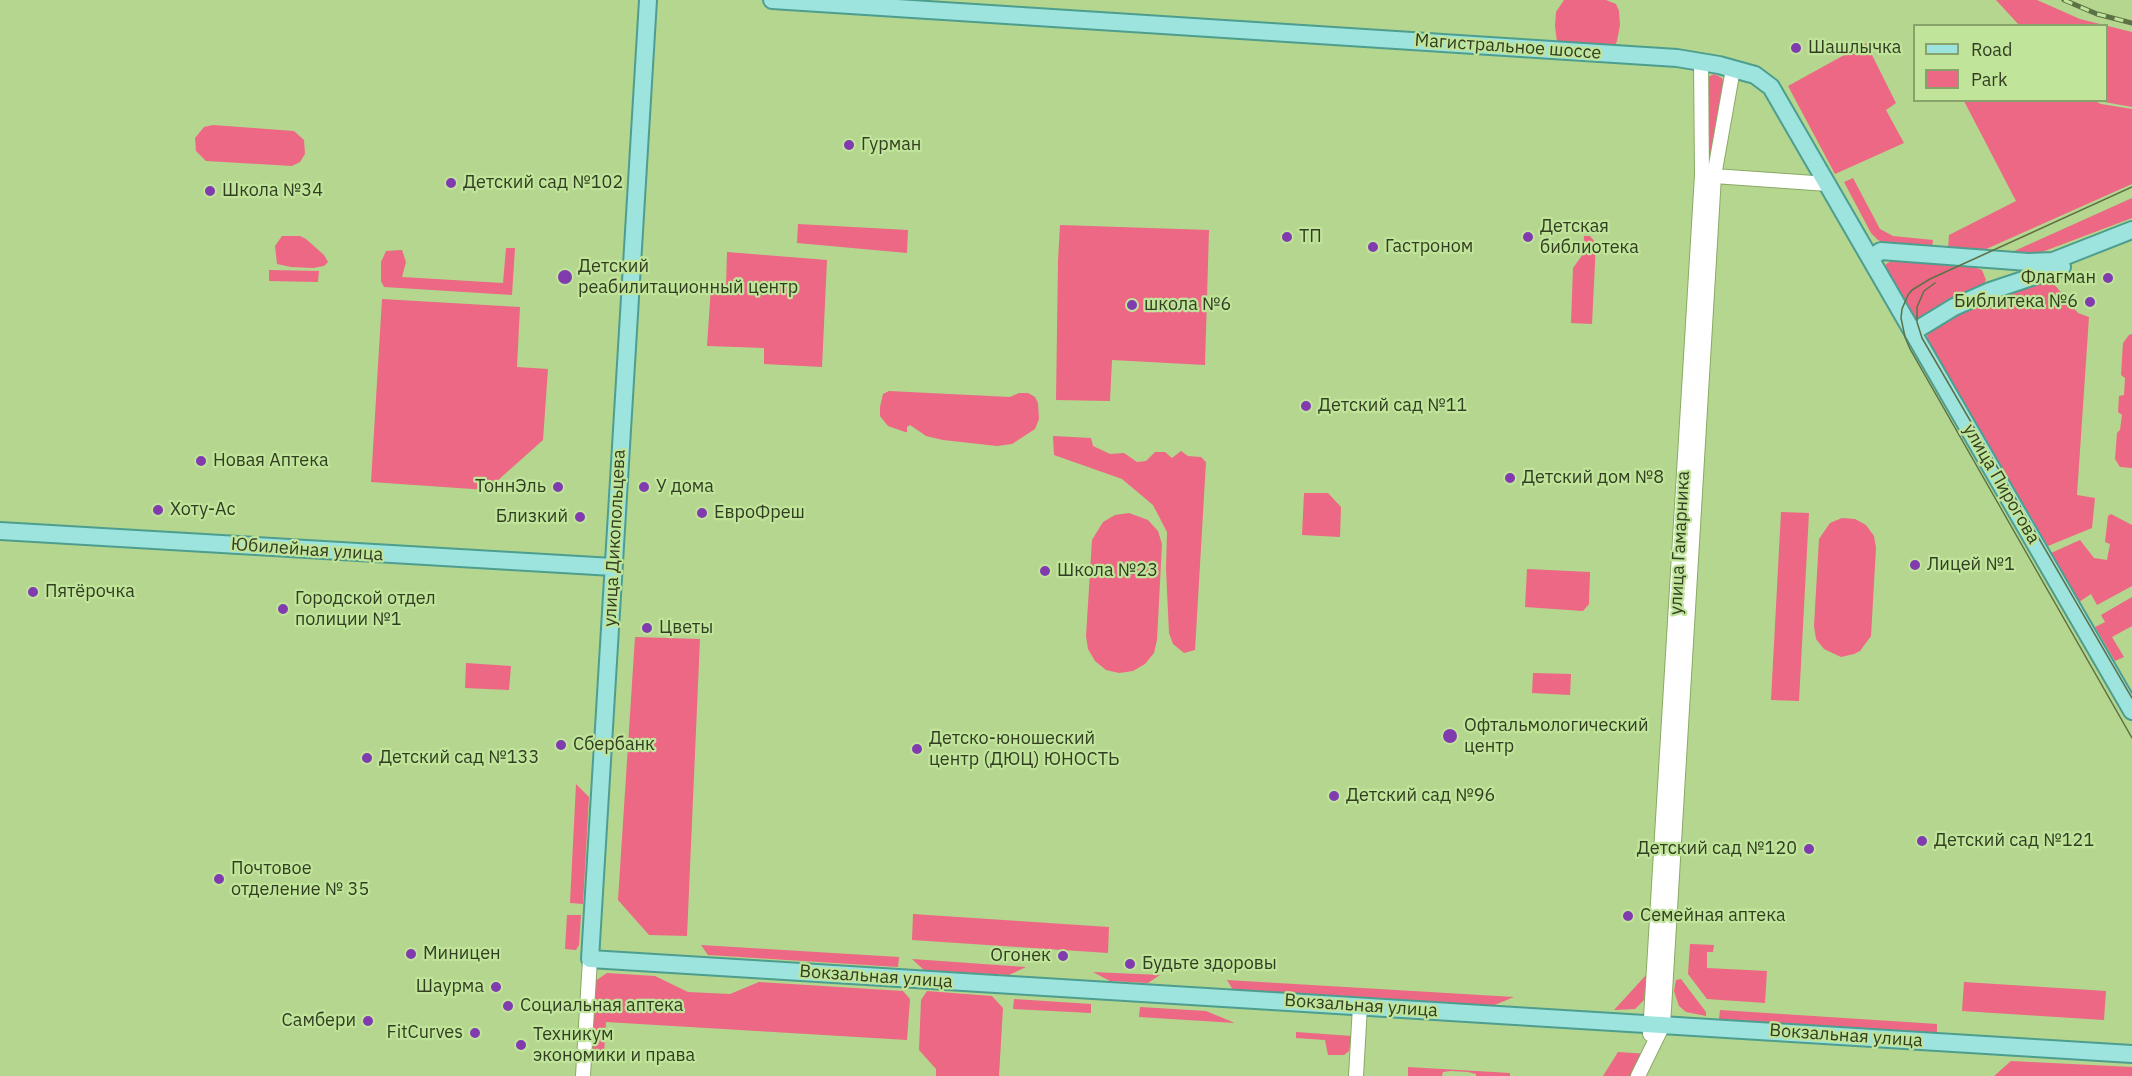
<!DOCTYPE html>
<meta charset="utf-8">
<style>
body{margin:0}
#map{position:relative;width:2132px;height:1076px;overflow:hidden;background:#b5d68e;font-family:"IBM Plex Sans",sans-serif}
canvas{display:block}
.legend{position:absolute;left:1913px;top:24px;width:195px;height:78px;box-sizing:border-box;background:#c1e49b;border:2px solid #87a26a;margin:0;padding:8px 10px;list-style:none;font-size:18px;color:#313e21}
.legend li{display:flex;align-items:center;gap:12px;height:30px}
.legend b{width:30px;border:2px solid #87a26a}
</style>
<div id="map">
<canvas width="2132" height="1076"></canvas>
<ul class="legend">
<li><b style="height:8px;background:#9de3de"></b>Road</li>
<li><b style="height:16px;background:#ec6885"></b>Park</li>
</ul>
</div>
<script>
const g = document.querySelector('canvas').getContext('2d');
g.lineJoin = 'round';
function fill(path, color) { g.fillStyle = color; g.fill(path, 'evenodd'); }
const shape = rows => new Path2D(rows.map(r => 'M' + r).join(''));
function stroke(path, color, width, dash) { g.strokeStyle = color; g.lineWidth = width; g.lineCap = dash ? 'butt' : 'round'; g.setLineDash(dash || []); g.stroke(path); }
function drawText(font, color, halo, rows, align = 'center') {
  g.font = font + ' "IBM Plex Sans",sans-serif'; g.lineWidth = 4.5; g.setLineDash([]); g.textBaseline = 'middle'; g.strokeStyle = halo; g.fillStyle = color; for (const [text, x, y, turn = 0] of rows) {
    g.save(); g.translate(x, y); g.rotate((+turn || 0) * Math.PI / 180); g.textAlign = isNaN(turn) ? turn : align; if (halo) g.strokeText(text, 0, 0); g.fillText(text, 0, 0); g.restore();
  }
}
fill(shape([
 [1564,0,1606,0,1616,4,1619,11,1620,25,1617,41,1615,45,1557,42,1555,26,1556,12],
 [1996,0,2037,0,2080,19,2132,32,2132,107,2099,101,2106,100,2106,26,2019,25],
 [1866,43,1896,103,1886,110,1904,143,1835,174,1788,86],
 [1714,74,1722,78,1724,84,1711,176,1706,175,1708,77],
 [1964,101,2095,101,2101,104,2132,109,2132,184,1975,254,1948,251,1949,235,2016,201],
 [213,125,294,131,304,140,305,154,300,162,292,166,206,161,196,151,195,138,204,127],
 [1853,178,1880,229,1893,236,1933,240,1932,248,1886,244,1878,240,1871,233,1844,182],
 [2132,198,2132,218,2042,252,2012,252],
 [798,224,908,230,907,253,797,243],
 [1060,225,1209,230,1205,365,1112,360,1110,401,1056,400,1058,261],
 [282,236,300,236,306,239,324,255,328,262,324,266,313,268,291,267,277,264,275,246],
 [1584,236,1590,236,1596,243,1592,324,1571,323,1573,268,1583,254],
 [506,248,515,248,512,295,384,287,381,281,381,262,386,251,402,250,406,262,402,277,503,283],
 [727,252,827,260,822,367,764,364,764,348,707,346,711,287,726,288],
 [1891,261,1958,262,1982,270,1986,280,1982,287,1916,321,1910,317,1885,274,1886,264],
 [269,270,319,271,318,282,269,281],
 [2049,278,2078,313,2089,317,2077,495,2095,498,2092,528,2048,546,1936,355,1928,341,1927,335,1929,327,1965,308],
 [382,299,520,307,517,367,548,369,543,440,487,490,371,482],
 [2132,334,2132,468,2120,467,2115,459,2117,433,2120,430,2122,415,2118,412,2119,396,2124,395,2125,378,2121,375,2123,343,2129,335],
 [889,391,1010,397,1019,393,1028,393,1035,397,1038,403,1039,419,1035,429,1012,444,997,446,943,440,926,436,910,425,907,427,907,432,905,432,888,426,880,416,880,407,883,394],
 [1053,436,1091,438,1093,446,1110,454,1124,453,1137,462,1146,461,1155,452,1165,452,1172,458,1181,451,1188,456,1201,457,1206,462,1195,650,1184,653,1173,644,1169,633,1166,569,1167,532,1153,505,1122,479,1054,455],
 [1304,493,1328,493,1341,507,1340,537,1302,535],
 [1781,512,1809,513,1799,701,1771,700],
 [1129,513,1148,520,1158,531,1162,544,1157,640,1154,653,1145,664,1133,671,1119,673,1106,670,1095,661,1088,649,1086,636,1092,540,1103,522,1115,515],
 [2111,514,2132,525,2132,586,2097,605,2091,594,2079,602,2051,553,2080,540,2094,558,2107,560,2110,544,2105,542,2108,516],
 [1842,518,1855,519,1866,525,1874,536,1876,548,1871,636,1860,651,1854,654,1841,657,1824,649,1816,639,1814,626,1819,539,1830,523],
 [1527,569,1590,572,1589,604,1583,611,1525,607],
 [2132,597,2132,626,2112,637,2124,657,2115,661,2095,627,2105,622,2101,615],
 [635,637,700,639,687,936,649,935,618,900],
 [466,663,511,666,509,690,465,688],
 [1533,673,1571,674,1570,695,1532,693],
 [576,784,589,797,583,904,570,903],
 [913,914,1109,927,1108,953,912,940],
 [567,915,581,915,579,945,576,950,565,949],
 [1690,944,1714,945,1713,952,1707,952,1707,968,1767,971,1765,1003,1707,999,1688,974],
 [701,945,899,957,898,967,708,955],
 [912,959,1026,967,1009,975,924,970],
 [1093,972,1160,975,1148,983,1110,981],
 [607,973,655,976,688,992,730,994,759,982,903,991,910,999,907,1040,606,1022,604,1054,591,1053,595,981],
 [1647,974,1644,1000,1635,1009,1614,1010],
 [1681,979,1706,1012,1706,1016,1686,1012,1679,1006,1674,991,1676,980],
 [1227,980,1514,997,1492,1006,1233,990],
 [1964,982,2106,991,2104,1020,1962,1011],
 [927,991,992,996,1003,1008,999,1076,936,1076,936,1069,919,1050,921,1000],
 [1014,999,1091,1004,1091,1013,1013,1009],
 [1140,1007,1206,1011,1235,1023,1139,1017],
 [1720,1010,1937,1024,1937,1033,1719,1019],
 [1296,1032,1352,1036,1349,1051,1344,1055,1328,1055,1325,1040,1296,1038],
 [1618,1052,1649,1054,1638,1076,1603,1076],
 [2011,1061,2132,1067,2132,1076,1994,1076],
 [1408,1067,1510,1073,1510,1076,1476,1076,1476,1074,1468,1072,1451,1071,1443,1072,1442,1076,1408,1076]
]), '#ec6885');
const minor = shape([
 [1714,176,1828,184],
 [1650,1034,1702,175,1701,62],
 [583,1076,590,959],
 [1356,1076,1360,1006],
 [1638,1076,1663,1025,1714,176,1733,69]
]);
const major = shape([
 [648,0,590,959,2132,1054],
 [772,0,1677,58,1719,65,1755,75,1771,87,2132,711],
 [1870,258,1881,251,2028,262,2053,261,2132,230],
 [1913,332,1954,307,1990,291,2062,267],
 [0,531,613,567]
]);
stroke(minor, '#8aaa64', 16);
stroke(major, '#4d9e8e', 20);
stroke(minor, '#fff', 14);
stroke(major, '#9de3de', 16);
stroke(shape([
 [2132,187,1930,279,1912,290,1908,295,1902,309,1901,318,1905,337,1910,349,2132,738],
 [1935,283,1924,291,1917,307,1917,322,1922,338,2132,698]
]), '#5d7146', 1.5);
const rail = shape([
 [2064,0,2097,14,2132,23]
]);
stroke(rail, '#5d7146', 5);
stroke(rail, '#c1e49b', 3, [9]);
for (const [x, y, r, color] of [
 [1796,48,6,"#803baf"],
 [849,145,6,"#803baf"],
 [451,183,6,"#803baf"],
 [210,191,6,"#803baf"],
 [1287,237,6,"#803baf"],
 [1528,237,6,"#803baf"],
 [1373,247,6,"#803baf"],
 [565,277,8,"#803baf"],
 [2108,278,6,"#803baf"],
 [2090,302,6,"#803baf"],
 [1132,305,6,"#803baf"],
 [1306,406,6,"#803baf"],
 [201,461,6,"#803baf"],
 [1510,478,6,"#803baf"],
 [558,487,6,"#803baf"],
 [644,487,6,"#803baf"],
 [158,510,6,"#803baf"],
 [702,513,6,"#803baf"],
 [580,517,6,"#803baf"],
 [1915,565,6,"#803baf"],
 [1045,571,6,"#803baf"],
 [33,592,6,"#803baf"],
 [283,609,6,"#803baf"],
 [647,628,6,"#803baf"],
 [1450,736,8,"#803baf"],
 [561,745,6,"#803baf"],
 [917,749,6,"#803baf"],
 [367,758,6,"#803baf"],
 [1334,796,6,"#803baf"],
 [1922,841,6,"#803baf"],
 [1809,849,6,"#803baf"],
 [219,879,6,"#803baf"],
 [1628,916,6,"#803baf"],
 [411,954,6,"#803baf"],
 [1063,956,6,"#803baf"],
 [1130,964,6,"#803baf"],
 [496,987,6,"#803baf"],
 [508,1006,6,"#803baf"],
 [368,1021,6,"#803baf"],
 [475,1033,6,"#803baf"],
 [521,1045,6,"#803baf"]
]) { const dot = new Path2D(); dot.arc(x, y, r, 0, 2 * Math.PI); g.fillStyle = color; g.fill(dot); stroke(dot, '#c1e49b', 2); }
drawText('18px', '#313e21', '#c1e49b', [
 ["Магистральное шоссе",1508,47,4],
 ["улица Пирогова",2001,484,60],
 ["улица Дикопольцева",615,538,-87],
 ["улица Гамарника",1680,543,-87],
 ["Юбилейная улица",307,550,4],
 ["Вокзальная улица",876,977,4],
 ["Вокзальная улица",1361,1006,4],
 ["Вокзальная улица",1846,1036,4]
]);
drawText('18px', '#313e21', '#c1e49b', [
 ["Шашлычка",1808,48],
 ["Гурман",861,145],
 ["Детский сад №102",463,183],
 ["Школа №34",222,191],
 ["Детская",1540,227],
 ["библиотека",1540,248],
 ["ТП",1299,237],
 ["Гастроном",1385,247],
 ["Детский",578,267],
 ["реабилитационный центр",578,288],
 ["Флагман",2096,278,"right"],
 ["Библитека №6",2078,302,"right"],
 ["школа №6",1144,305],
 ["Детский сад №11",1318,406],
 ["Новая Аптека",213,461],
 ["Детский дом №8",1522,478],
 ["ТоннЭль",546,487,"right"],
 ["У дома",656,487],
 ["Хоту-Ас",170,510],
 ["ЕвроФреш",714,513],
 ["Близкий",568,517,"right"],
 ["Лицей №1",1927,565],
 ["Школа №23",1057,571],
 ["Пятёрочка",45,592],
 ["Городской отдел",295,599],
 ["полиции №1",295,620],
 ["Цветы",659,628],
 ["Офтальмологический",1464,726],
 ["центр",1464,747],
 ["Детско-юношеский",929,739],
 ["центр (ДЮЦ) ЮНОСТЬ",929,760],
 ["Сбербанк",573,745],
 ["Детский сад №133",379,758],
 ["Детский сад №96",1346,796],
 ["Детский сад №121",1934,841],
 ["Детский сад №120",1797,849,"right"],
 ["Почтовое",231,869],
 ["отделение № 35",231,890],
 ["Семейная аптека",1640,916],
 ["Миницен",423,954],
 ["Огонек",1051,956,"right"],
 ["Будьте здоровы",1142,964],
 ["Шаурма",484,987,"right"],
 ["Социальная аптека",520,1006],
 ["Самбери",356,1021,"right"],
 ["FitCurves",463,1033,"right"],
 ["Техникум",533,1035],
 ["экономики и права",533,1056]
], 'left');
</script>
